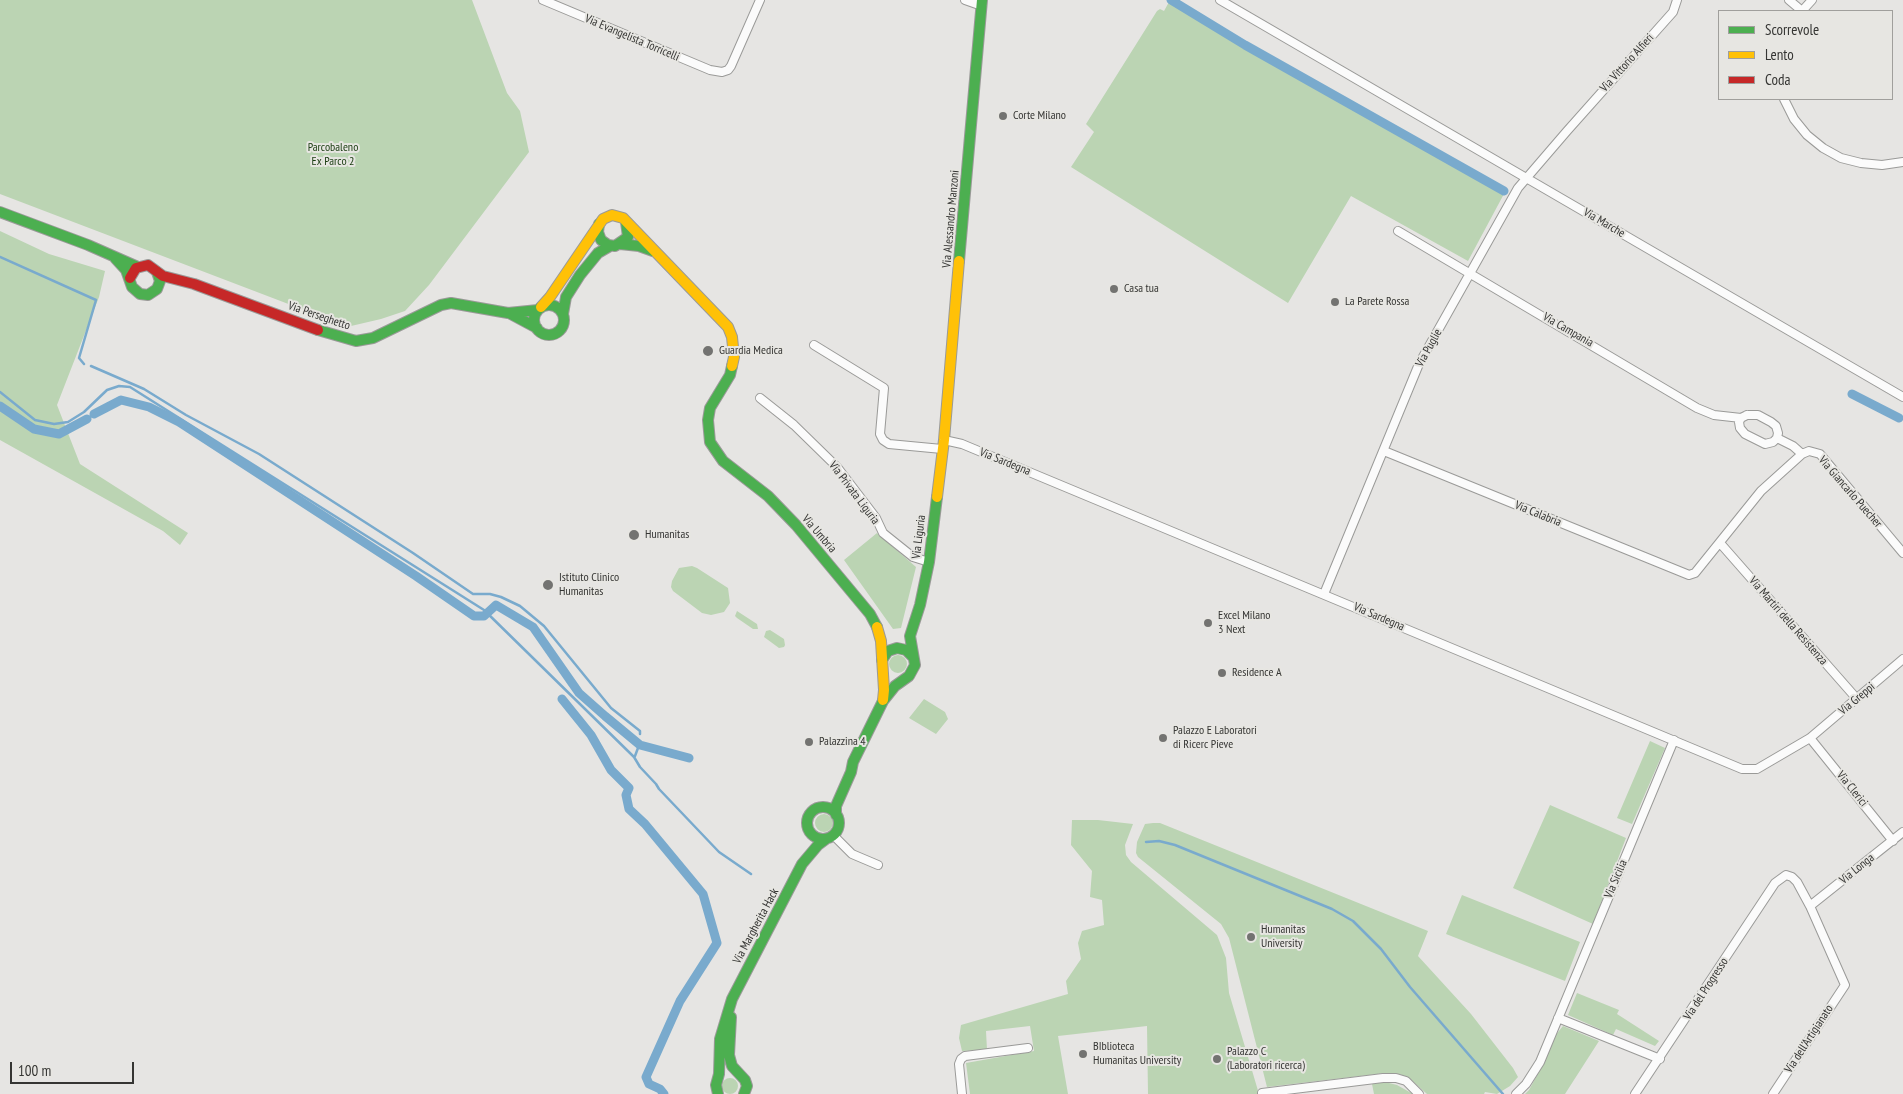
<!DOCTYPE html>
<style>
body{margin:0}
#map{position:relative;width:1903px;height:1094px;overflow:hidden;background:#e6e5e3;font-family:"PT Sans Narrow",sans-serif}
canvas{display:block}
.legend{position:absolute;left:1718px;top:10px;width:175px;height:90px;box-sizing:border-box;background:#e7e6e2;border:1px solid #a09f9c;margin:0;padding:6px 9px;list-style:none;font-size:15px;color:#353533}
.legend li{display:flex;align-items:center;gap:10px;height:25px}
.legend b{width:25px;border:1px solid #a09f9c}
.scale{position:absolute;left:10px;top:1062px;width:124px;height:22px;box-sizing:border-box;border:2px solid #353533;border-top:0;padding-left:6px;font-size:15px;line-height:18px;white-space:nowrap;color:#353533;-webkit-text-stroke:4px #e7e6e2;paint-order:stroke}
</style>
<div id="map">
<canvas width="1903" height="1094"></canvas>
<ul class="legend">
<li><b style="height:6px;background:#4caf50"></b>Scorrevole</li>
<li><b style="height:6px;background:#ffc107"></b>Lento</li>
<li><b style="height:6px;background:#c62828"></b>Coda</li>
</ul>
<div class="scale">100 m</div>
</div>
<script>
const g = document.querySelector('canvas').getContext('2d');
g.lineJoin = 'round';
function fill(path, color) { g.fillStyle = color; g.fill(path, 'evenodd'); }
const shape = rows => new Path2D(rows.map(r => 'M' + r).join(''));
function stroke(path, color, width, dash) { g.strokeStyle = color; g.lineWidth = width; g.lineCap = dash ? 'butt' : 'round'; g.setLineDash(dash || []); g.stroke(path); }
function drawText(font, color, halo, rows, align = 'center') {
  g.font = font + ' "PT Sans Narrow",sans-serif'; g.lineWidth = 4; g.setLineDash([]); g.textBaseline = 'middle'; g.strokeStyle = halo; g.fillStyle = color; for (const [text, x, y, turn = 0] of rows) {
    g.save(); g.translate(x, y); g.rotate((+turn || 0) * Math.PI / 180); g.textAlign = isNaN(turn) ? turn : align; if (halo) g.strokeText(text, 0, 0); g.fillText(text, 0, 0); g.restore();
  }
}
fill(shape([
 [0,0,472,0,507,93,520,111,529,152,429,285,405,311,381,319,351,326,312,313,0,194],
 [1169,2,1505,192,1468,261,1351,196,1288,303,1071,167,1094,132,1086,124,1157,11,1160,9,1164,11],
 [0,231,49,254,105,271,99,297,57,405,80,464,188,533,180,545,163,531,0,440],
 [877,533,916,567,901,628,893,629,844,560],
 [692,566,697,568,728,588,730,603,724,612,711,615,702,613,673,591,671,587,672,581,679,568],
 [737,611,757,624,758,629,753,629,737,618,735,616],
 [770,630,784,639,785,645,784,647,779,648,764,637,766,631],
 '889 664a9 9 0 1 1 18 0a9 9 0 1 1-18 0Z',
 [924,699,945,712,948,719,936,734,909,718],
 [1650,741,1665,748,1632,824,1617,818],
 [1550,805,1626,838,1593,924,1513,888],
 '815 823a9 9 0 1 1 18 0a9 9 0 1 1-18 0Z',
 [1072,820,1098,820,1133,824,1125,845,1126,855,1131,862,1217,935,1226,958,1229,993,1259,1094,1148,1094,1147,1026,1058,1036,1068,1094,970,1094,966,1063,1034,1051,1030,1026,986,1031,987,1050,962,1051,959,1038,961,1025,1068,994,1066,981,1081,959,1078,943,1082,931,1104,925,1102,900,1090,897,1092,871,1071,845],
 [1153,823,1160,823,1428,931,1418,956,1471,1014,1513,1068,1518,1077,1510,1086,1497,1094,1485,1092,1484,1094,1427,1094,1408,1077,1399,1074,1386,1073,1267,1087,1229,938,1221,924,1138,857,1136,853,1137,842,1145,824],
 [1462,895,1580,942,1565,981,1446,934],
 [1577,993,1619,1010,1617,1014,1659,1041,1655,1046,1616,1029,1613,1035,1568,1015],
 [1563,1026,1599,1041,1565,1094,1525,1094,1529,1090,1541,1068,1554,1037],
 '722 1086a8 8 0 1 1 16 0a8 8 0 1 1-16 0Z',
 [1385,1082,1397,1085,1413,1094,1374,1094,1372,1084]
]), '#bbd4b3');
stroke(shape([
 [0,257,96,300,79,358,84,364],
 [91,366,144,389,186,415,259,454,413,553,473,594,490,594,501,597,520,606,544,626,611,708,640,731,640,734],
 [0,392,35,420,54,424,68,422,84,412,107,390,119,386,130,387,484,610,634,757,640,767,656,784,659,789,719,852,751,874],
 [635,756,638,748],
 [1146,842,1159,841,1175,845,1332,909,1353,921,1381,949,1410,987,1503,1094]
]), '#79aacd', 2.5);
stroke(shape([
 [1171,0,1245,45,1504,191],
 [1852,394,1899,418],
 [0,406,34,429,59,434,87,419],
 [94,414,121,400,149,407,179,422,416,576,474,616,484,616,496,605,533,627,579,693,605,716,640,745,689,758],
 [562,699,591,735,611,770,629,788,626,795,629,809,645,824,703,894,717,943,680,1001,646,1077,649,1084,660,1089,664,1094]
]), '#79aacd', 9);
const street = shape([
 [543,0,710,70,722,72,728,70,731,66,760,0],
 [965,0,982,6],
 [1220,0,1903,397],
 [1789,0,1802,11],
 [1802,11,1812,0],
 [1784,99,1794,119,1807,135,1823,148,1841,158,1861,163,1882,165,1903,162],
 [1398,231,1697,408,1714,415,1741,418],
 [814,345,884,388,880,434,883,440,889,444,942,449],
 [760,398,794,425,837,467,876,518,883,533,913,557,929,562],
 [1747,415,1758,415,1771,422,1776,426,1778,433,1777,438,1773,442,1765,444,1745,434,1740,428,1739,422,1741,418,1747,415],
 [1777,438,1793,446,1802,454],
 [944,440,962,444,1742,769,1757,769,1810,738,1903,659],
 [1384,451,1689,575,1695,573,1761,491,1802,454,1809,451,1820,454,1903,553],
 [1720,543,1857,699],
 [1324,594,1419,364,1518,188,1567,131,1673,12,1677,0],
 [1810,738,1893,841],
 [833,835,852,854,878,865],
 [1810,906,1903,832],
 [1558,1018,1660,1059],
 [1262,1093,1383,1078,1396,1078,1406,1081,1419,1094],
 [962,1094,959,1064,961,1059,965,1056,1028,1048],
 [1516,1094,1526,1084,1540,1062,1674,740],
 [1635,1094,1775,883,1786,875,1792,877,1797,882,1810,906,1845,985,1773,1094]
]);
const fast = shape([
 [0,212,88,245,138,267],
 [599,224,598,232,601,240,608,245,615,246,628,237,626,222],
 [620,244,639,246,653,251],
 [115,258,126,270,132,287,140,294,148,295,157,289,160,281,157,272],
 [959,261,982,0],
 '534 320a15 15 0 1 1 30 0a15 15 0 1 1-30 0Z',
 [509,313,537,328],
 [563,314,566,297,580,275,598,253,610,246],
 [318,330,356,341,373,338,441,305,451,303,508,313,538,310],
 [732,366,730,375,710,408,708,420,710,442,723,461,768,496,796,525,870,614,877,627],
 [882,660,888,651,897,648,906,650,913,657],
 '807 823a16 16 0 1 1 32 0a16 16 0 1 1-32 0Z',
 [836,815,836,806,851,772,853,762,883,701,895,686,909,676,915,665,910,636,920,605,929,562,937,497],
 [731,1017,729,1055,732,1066,745,1080,747,1086,744,1094],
 [718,1094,716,1085,719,1074,720,1039,732,999,802,864,818,845,826,839]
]);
const slow = shape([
 [541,307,550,297,603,219,612,215,623,218,728,327,732,337,734,357,732,366],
 [937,497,944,440,959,261],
 [877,627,881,641,884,690,883,700]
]);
const jam = shape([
 [130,278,136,268,148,265,163,276,194,284,318,330]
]);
stroke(street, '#9a9a98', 10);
stroke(fast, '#9a9a98', 12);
stroke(slow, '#9a9a98', 12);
stroke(jam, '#9a9a98', 12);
stroke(street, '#fbfbfb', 8);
stroke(fast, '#4caf50', 10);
stroke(slow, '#ffc107', 10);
stroke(jam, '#c62828', 10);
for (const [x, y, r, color] of [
 [1003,116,5,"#737371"],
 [1114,289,5,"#737371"],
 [1335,302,5,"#737371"],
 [708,351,6,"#737371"],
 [634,535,6,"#737371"],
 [548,585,6,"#737371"],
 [1208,623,5,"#737371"],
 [1222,673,5,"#737371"],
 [1163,738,5,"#737371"],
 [809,742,5,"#737371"],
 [1251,937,5,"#737371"],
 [1083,1054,5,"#737371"],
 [1217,1059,5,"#737371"]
]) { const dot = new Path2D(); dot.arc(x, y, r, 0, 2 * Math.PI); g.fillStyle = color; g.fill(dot); stroke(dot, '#e7e6e2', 2); }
drawText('12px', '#353533', '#e7e6e2', [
 ["Via Evangelista Torricelli",632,38,23],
 ["Via Vittorio Alfieri",1627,63,-48],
 ["Via Alessandro Manzoni",951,219,-85],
 ["Via Marche",1604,223,30],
 ["Via Perseghetto",319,316,19],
 ["Via Campania",1568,330,30],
 ["Via Puglie",1429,348,-61],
 ["Via Sardegna",1005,462,22],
 ["Via Giancarlo Puecher",1850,492,49],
 ["Via Privata Liguria",854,493,53],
 ["Via Calabria",1538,514,22],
 ["Via Umbria",819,534,49],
 ["Via Liguria",919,537,-83],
 ["Via Sardegna",1379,617,23],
 ["Via Martiri della Resistenza",1788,621,49],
 ["Via Greppi",1857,699,-40],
 ["Via Clerici",1852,789,51],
 ["Via Longa",1857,869,-39],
 ["Via Sicilia",1616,879,-67],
 ["Via Margherita Hack",756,926,-62],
 ["Via del Progresso",1706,989,-57],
 ["Via dell'Artigianato",1809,1039,-57]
]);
drawText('12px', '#353533', '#e7e6e2', [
 ["Corte Milano",1013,116],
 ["Casa tua",1124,289],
 ["La Parete Rossa",1345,302],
 ["Guardia Medica",719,351],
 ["Humanitas",645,535],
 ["Istituto Clinico",559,578],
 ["Humanitas",559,592],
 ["Excel Milano",1218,616],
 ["3 Next",1218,630],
 ["Residence A",1232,673],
 ["Palazzo E Laboratori",1173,731],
 ["di Ricerc Pieve",1173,745],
 ["Palazzina 4",819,742],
 ["Humanitas",1261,930],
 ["University",1261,944],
 ["BIblioteca",1093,1047],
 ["Humanitas University",1093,1061],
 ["Palazzo C",1227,1052],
 ["(Laboratori ricerca)",1227,1066]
], 'left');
drawText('12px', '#183b0f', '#e7e6e2', [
 ["Parcobaleno",333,148],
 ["Ex Parco 2",333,162]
]);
</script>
